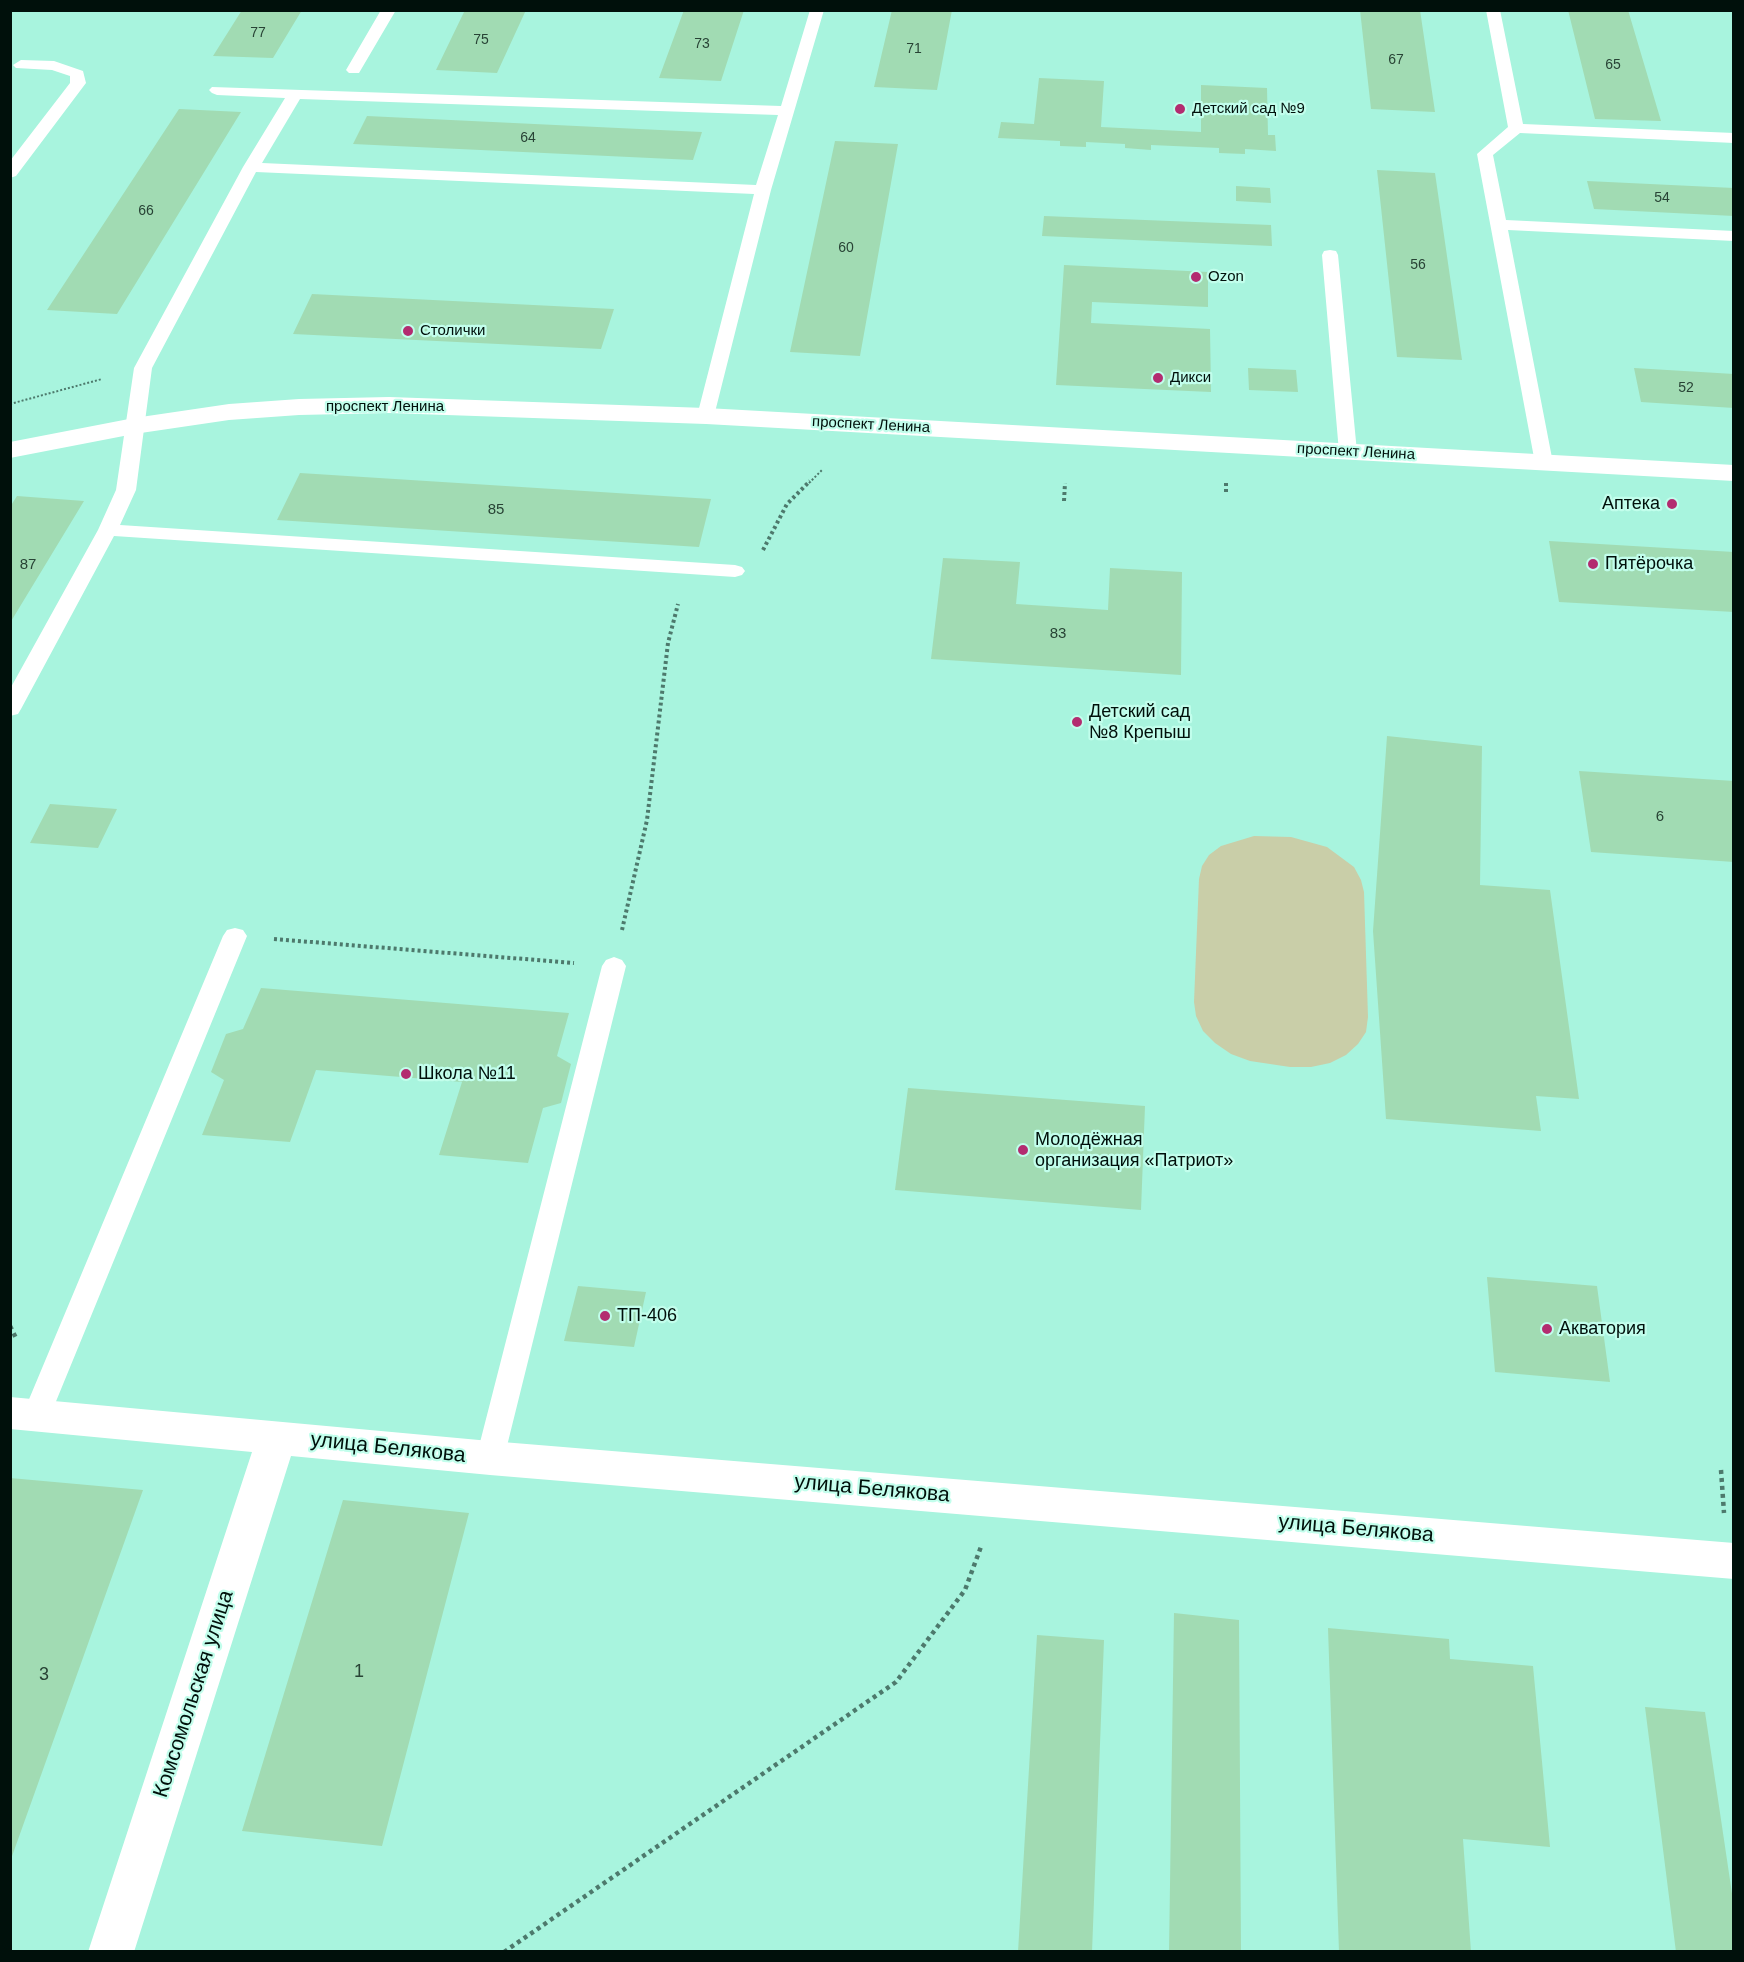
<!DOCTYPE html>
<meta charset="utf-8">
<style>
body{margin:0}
#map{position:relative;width:1744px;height:1962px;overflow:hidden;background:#a8f4de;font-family:Arial,sans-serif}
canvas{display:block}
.frame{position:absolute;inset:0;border:12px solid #00100b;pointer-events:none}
</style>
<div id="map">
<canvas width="1744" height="1962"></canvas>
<div class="frame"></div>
</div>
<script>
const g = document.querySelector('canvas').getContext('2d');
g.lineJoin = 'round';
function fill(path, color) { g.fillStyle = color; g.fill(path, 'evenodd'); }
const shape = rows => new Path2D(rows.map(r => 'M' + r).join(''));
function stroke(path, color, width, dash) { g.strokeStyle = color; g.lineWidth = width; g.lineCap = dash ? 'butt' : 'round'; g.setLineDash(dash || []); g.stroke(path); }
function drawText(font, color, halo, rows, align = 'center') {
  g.font = font + ' Arial,sans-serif'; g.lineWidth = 4.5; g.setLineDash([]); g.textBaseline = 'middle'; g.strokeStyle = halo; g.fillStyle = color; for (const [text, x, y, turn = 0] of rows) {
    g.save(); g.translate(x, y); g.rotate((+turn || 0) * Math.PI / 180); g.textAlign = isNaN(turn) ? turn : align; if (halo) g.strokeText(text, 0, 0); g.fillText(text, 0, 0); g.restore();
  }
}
fill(shape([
 [1254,836,1291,837,1327,847,1354,867,1361,880,1364,892,1368,1017,1366,1032,1358,1044,1346,1055,1330,1063,1311,1067,1290,1067,1250,1061,1231,1054,1215,1043,1203,1031,1196,1016,1194,1002,1199,879,1202,866,1209,855,1221,846]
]), '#c9cea8');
fill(shape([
 [242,10,302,10,273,58,213,56],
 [465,10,526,10,497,73,436,70],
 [684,10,744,10,721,81,659,78],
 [892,10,952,10,937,90,874,87],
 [1360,10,1420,10,1435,112,1371,109],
 [1568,10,1628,10,1661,121,1595,119],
 [1039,78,1104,81,1101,127,1201,132,1201,85,1267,88,1268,135,1275,135,1276,151,1245,149,1245,154,1219,153,1219,148,1151,145,1151,150,1125,148,1125,144,1086,142,1086,147,1060,146,1060,141,998,138,1001,122,1034,124],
 [179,109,241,112,117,314,47,310],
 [367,116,702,132,693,160,353,144],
 [835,141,898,144,860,356,790,352],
 [1377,170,1435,173,1462,360,1397,357],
 [1587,181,1734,188,1734,216,1594,209],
 [1236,186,1270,188,1271,203,1236,201],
 [1044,216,1271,225,1272,246,1042,236],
 [1064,265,1208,272,1208,307,1092,302,1091,323,1210,329,1211,392,1056,385],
 [312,294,614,309,601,349,293,334],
 [1248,368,1296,370,1298,392,1249,390],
 [1634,368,1734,374,1734,408,1641,402],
 [300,473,711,499,699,547,277,520],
 [17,496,84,501,10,623,10,507],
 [1549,541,1734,552,1734,612,1559,602],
 [943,558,1020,562,1016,604,1108,610,1110,568,1182,572,1181,675,931,659],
 [1387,736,1482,746,1480,885,1550,890,1579,1099,1536,1096,1541,1131,1386,1119,1373,931],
 [1579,771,1734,781,1734,862,1591,852],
 [50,804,117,809,98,848,30,843],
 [261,988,569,1013,557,1056,571,1064,561,1103,543,1108,528,1163,439,1155,462,1082,316,1070,290,1142,202,1135,224,1080,211,1072,226,1034,243,1029],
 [908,1088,1145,1106,1141,1210,895,1190],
 [1487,1277,1597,1286,1610,1382,1495,1372],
 [578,1286,646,1292,634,1347,564,1341],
 [10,1478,143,1490,11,1859,10,1859],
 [343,1500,469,1513,382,1846,242,1831],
 [1174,1613,1239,1620,1241,1952,1169,1952],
 [1328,1628,1449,1639,1450,1659,1533,1666,1550,1847,1463,1839,1471,1952,1339,1952],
 [1037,1635,1104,1640,1092,1952,1018,1952],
 [1645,1707,1705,1712,1734,1907,1734,1952,1676,1952]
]), '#a1dbb3');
stroke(shape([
 [10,404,102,379],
 [809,483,823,469]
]), '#4d796c', 2, [2, 2]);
stroke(shape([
 [1226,483,1226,494],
 [1064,501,1065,483],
 [763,550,787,504,810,481],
 [622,930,647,820,668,643,678,604],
 [274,939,574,963]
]), '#4d796c', 4, [3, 3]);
stroke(shape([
 [10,1326,16,1338],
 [1721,1470,1724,1513],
 [504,1952,896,1682,965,1590,982,1544]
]), '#4d796c', 4.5, [4, 4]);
fill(shape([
 [381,10,396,10,359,73,349,73,346,70,381,10],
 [810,10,824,10,771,190,713,420,706,422,699,420,697,416,754,194,256,172,152,368,136,490,120,525,735,565,742,567,745,571,742,575,735,577,114,536,21,709,18,714,10,716,10,689,98,530,116,490,134,368,243,167,285,98,217,95,212,93,209,90,212,87,781,106,810,10],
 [300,99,778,115,756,185,262,163,300,99],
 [1486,10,1500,10,1523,124,1734,133,1734,143,1520,133,1493,155,1506,220,1734,231,1734,241,1508,230,1553,463,1551,467,1544,469,1537,467,1535,463,1477,154,1508,127,1486,10],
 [21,60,54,61,83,71,86,83,16,176,10,178,10,161,70,83,70,76,52,70,16,68,13,65,21,60],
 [1330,250,1336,251,1338,255,1357,452,1355,456,1348,458,1341,456,1339,452,1322,255,1324,251,1330,250],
 [235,928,243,930,247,936,50,1416,46,1424,36,1428,26,1424,22,1416,223,936,227,930,235,928],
 [614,957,622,960,626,966,504,1458,500,1467,490,1470,480,1467,476,1458,602,966,606,960,614,957]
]), '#fff');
fill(shape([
 [10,1397,490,1441,1734,1543,1734,1579,490,1475,291,1456,134,1952,88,1952,252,1452,10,1429,10,1397]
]), '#fff');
fill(shape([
 [389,397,706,408,1734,465,1734,481,706,424,389,413,299,415,229,420,134,434,10,458,10,442,134,418,229,404,299,399,389,397]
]), '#fff');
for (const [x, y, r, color] of [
 [1180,109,6,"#b32c70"],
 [1196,277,6,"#b32c70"],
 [408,331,6,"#b32c70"],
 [1158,378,6,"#b32c70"],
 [1672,504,6,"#b32c70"],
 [1593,564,6,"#b32c70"],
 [1077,722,6,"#b32c70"],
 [406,1074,6,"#b32c70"],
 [1023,1150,6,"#b32c70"],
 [605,1316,6,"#b32c70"],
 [1547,1329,6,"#b32c70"]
]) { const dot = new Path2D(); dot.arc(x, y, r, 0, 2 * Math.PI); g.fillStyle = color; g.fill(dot); stroke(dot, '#c2feec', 2); }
drawText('14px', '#284335', null, [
 ["77",258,33],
 ["75",481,40],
 ["73",702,44],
 ["71",914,49],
 ["67",1396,60],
 ["65",1613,65],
 ["64",528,138],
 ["54",1662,198],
 ["66",146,211],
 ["60",846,248],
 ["56",1418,265],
 ["52",1686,388]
]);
drawText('15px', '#00100b', '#c2feec', [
 ["Детский сад №9",1192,109],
 ["Ozon",1208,277],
 ["Столички",420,331],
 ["Дикси",1170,378]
], 'left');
drawText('15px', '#00100b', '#c2feec', [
 ["проспект Ленина",385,407],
 ["проспект Ленина",871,425,3],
 ["проспект Ленина",1356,452,3]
]);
drawText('15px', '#284335', null, [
 ["85",496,510],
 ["87",28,565],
 ["83",1058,634],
 ["6",1660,817]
]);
drawText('18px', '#00100b', '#c2feec', [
 ["Аптека",1660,504,"right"],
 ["Пятёрочка",1605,564],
 ["Детский сад",1089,712],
 ["№8 Крепыш",1089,733],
 ["Школа №11",418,1074],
 ["Молодёжная",1035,1140],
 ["организация «Патриот»",1035,1161],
 ["ТП-406",617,1316],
 ["Акватория",1559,1329]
], 'left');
drawText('18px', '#284335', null, [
 ["1",359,1672],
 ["3",44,1675]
]);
drawText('21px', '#00100b', '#c2feec', [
 ["улица Белякова",388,1448,6],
 ["улица Белякова",872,1489,5],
 ["улица Белякова",1356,1529,5],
 ["Комсомольская улица",194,1694,-72]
]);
</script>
